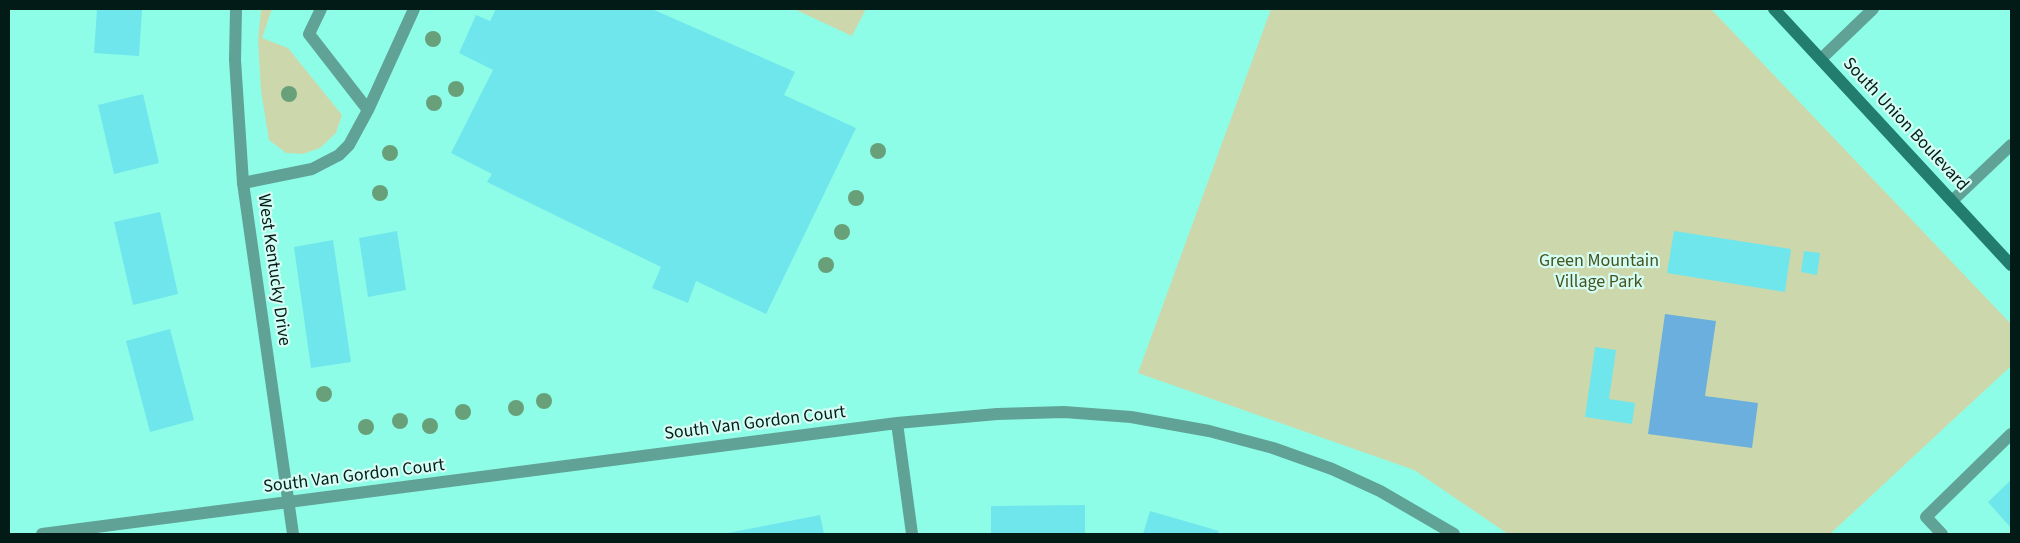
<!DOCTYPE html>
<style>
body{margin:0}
#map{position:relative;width:2020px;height:543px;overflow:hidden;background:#8efde8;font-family:"Source Sans 3",sans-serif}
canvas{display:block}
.frame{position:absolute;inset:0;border:10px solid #031b17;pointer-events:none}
</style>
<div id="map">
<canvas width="2020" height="543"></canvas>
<div class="frame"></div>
</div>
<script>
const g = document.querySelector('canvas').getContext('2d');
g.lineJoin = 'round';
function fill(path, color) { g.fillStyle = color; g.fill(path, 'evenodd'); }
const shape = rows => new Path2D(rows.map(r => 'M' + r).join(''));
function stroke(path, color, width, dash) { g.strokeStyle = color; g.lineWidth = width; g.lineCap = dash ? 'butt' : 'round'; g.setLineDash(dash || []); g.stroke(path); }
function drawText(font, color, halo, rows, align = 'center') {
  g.font = font + ' "Source Sans 3",sans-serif'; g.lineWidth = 4.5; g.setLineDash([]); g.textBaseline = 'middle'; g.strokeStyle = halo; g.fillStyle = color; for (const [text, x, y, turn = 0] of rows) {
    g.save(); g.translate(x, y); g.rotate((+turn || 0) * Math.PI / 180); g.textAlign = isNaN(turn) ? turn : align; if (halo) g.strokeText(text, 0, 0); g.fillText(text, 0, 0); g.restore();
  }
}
fill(shape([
 [261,9,272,9,262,38,288,48,342,115,336,133,320,148,303,154,286,153,269,140,261,91,258,40],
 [794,9,866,9,852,36],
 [1271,9,1711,9,2011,324,2011,366,1830,534,1508,534,1414,470,1138,373]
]), '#ccd8ab');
fill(shape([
 [1665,314,1716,321,1705,396,1758,403,1752,448,1648,434]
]), '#6aafde');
fill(shape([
 [97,9,142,9,139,56,94,53],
 [496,9,652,9,795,72,784,95,856,128,766,314,696,281,688,303,652,288,661,267,487,182,492,174,451,153,493,70,459,53,476,15,490,21],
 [143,94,159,163,114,174,98,105],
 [160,212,178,294,133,305,114,222],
 [397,231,406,290,368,297,359,238],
 [1674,231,1791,249,1785,292,1667,273],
 [333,240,351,362,311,368,294,247],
 [1804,251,1820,253,1817,275,1801,272],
 [170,329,194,420,150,432,126,341],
 [1595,347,1616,350,1609,399,1635,403,1632,424,1585,417],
 [2011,480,2011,528,1988,502],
 [1085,505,1085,534,991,534,991,506],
 [1150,511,1219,531,1218,534,1143,534],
 [820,515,824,534,728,534,728,533]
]), '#6ee6ec');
stroke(shape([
 [321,9,309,34,368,110],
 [1821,59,1873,9],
 [243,183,312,169,339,155,349,145,368,110,414,9],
 [1952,201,2011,145],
 [1942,534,1926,517,2011,434]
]), '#60a295', 12);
stroke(shape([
 [236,9,235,60,243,183,293,534],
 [897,423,912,534],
 [42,534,897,423,997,414,1064,412,1131,417,1209,431,1273,448,1332,469,1380,491,1454,534]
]), '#60a295', 12);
stroke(shape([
 [1774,9,2011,265]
]), '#227d6e', 12);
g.fillStyle = '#68a079';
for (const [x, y] of [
 [433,39],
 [456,89],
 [289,94],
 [434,103],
 [878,151],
 [390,153],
 [380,193],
 [856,198],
 [842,232],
 [826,265],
 [324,394],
 [544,401],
 [516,408],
 [463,412],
 [400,421],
 [430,426],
 [366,427]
]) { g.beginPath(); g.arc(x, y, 8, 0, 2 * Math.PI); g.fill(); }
drawText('18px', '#031b17', '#d5fdf4', [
 ["South Union Boulevard",1905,125,47],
 ["West Kentucky Drive",273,270,82],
 ["South Van Gordon Court",755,424,-7],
 ["South Van Gordon Court",354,477,-7]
]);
drawText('18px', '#48541f', '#d5fdf4', [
 ["Green Mountain",1599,262],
 ["Village Park",1599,283]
]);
</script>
